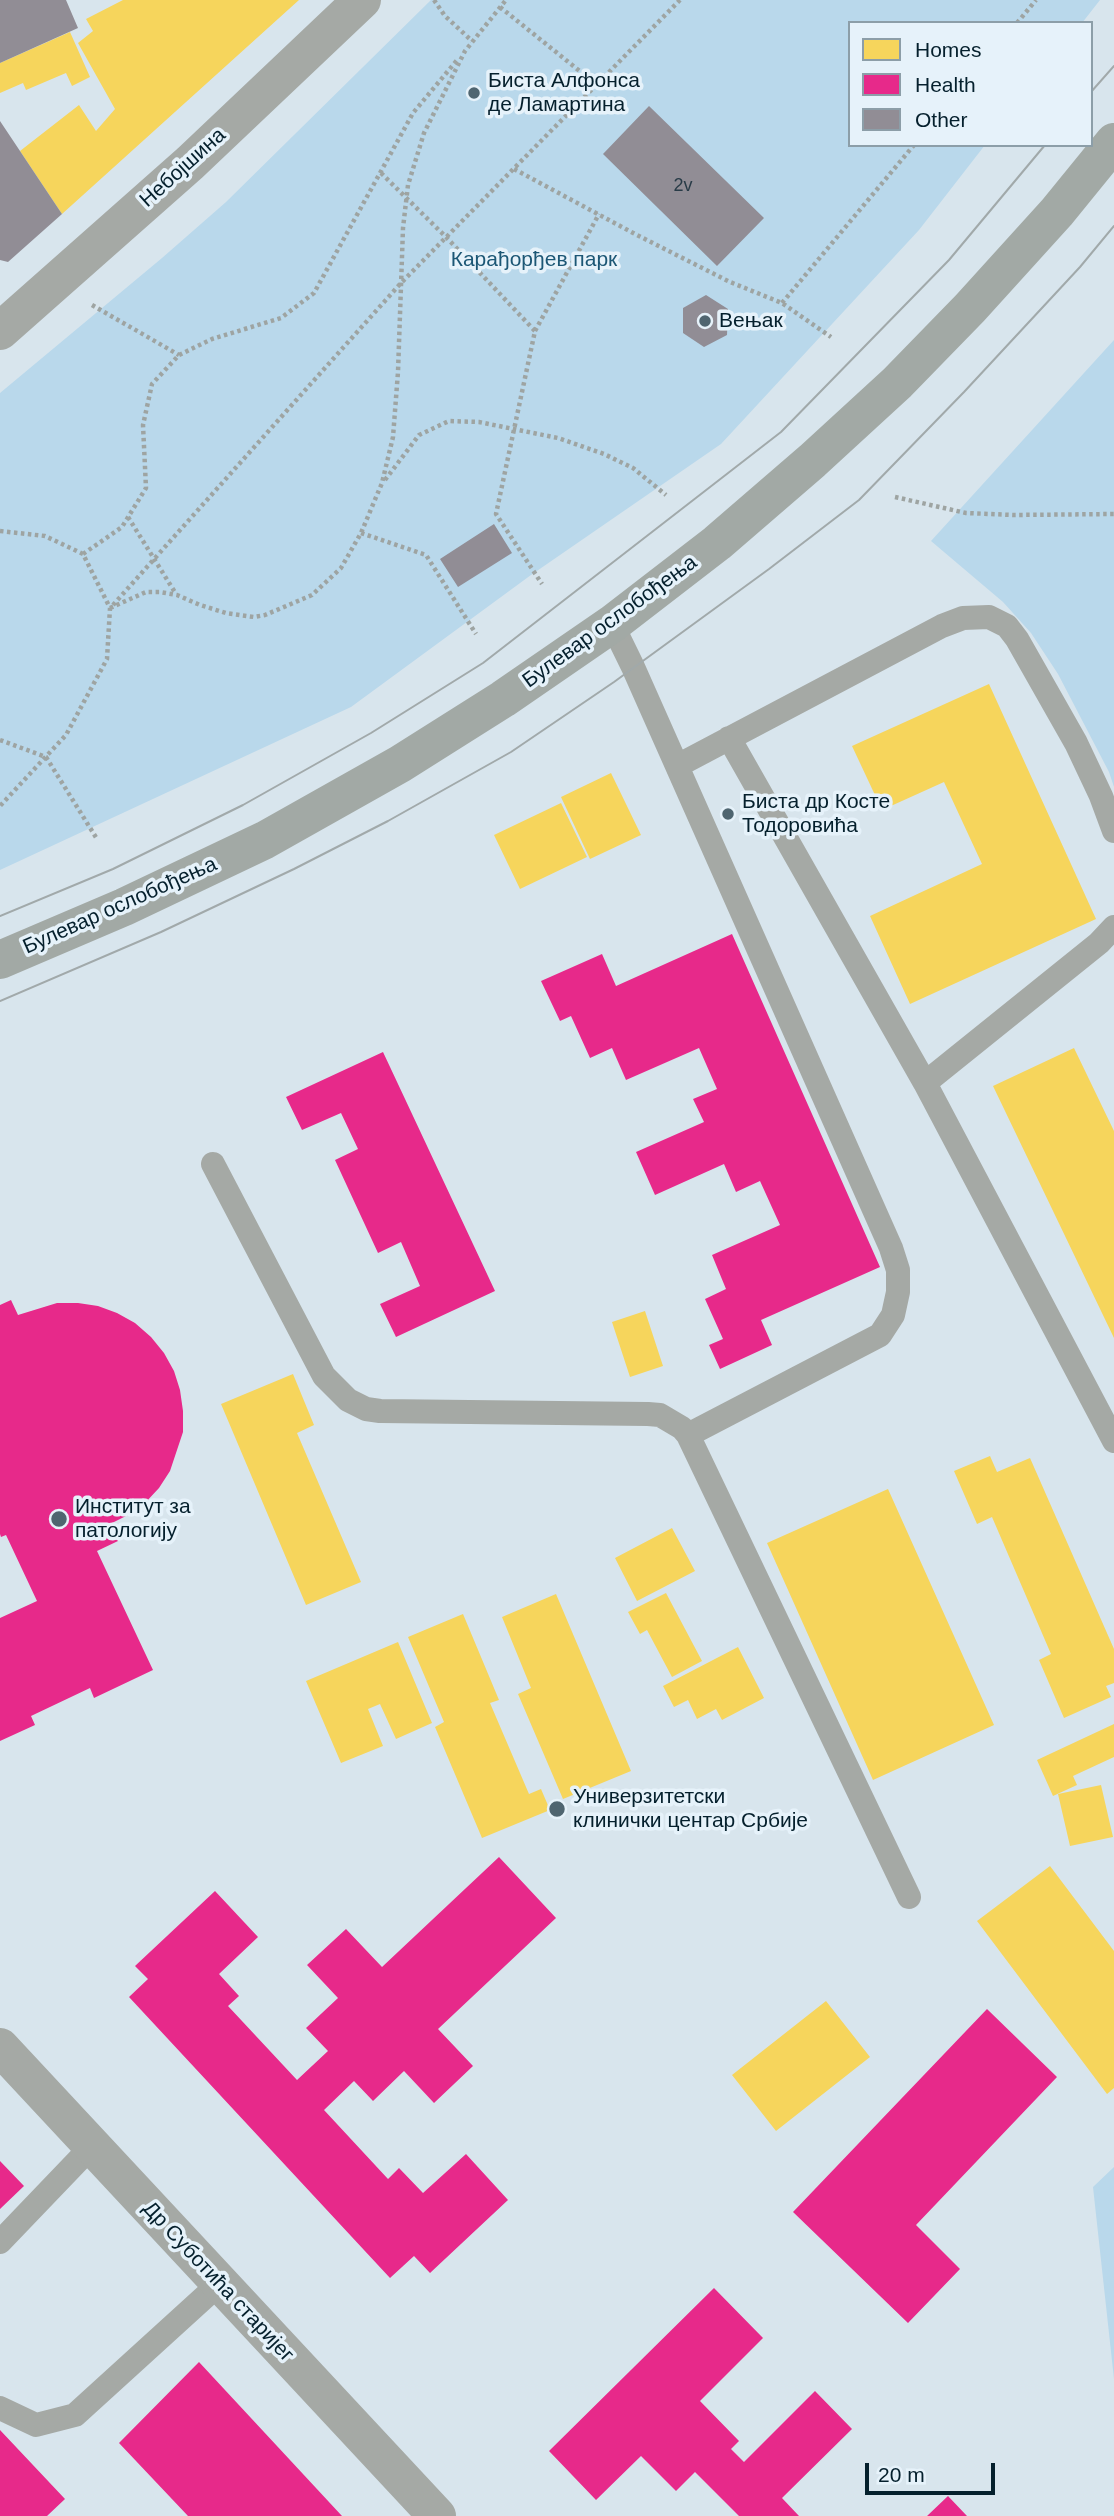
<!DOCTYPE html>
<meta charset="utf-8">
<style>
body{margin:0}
#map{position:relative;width:1114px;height:2516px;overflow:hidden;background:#d8e5ed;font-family:Helvetica,sans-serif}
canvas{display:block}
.legend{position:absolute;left:848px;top:21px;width:245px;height:126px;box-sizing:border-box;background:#e6f2fa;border:2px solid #8c9ea8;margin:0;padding:9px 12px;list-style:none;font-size:21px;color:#05202d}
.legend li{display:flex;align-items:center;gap:14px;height:35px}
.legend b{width:35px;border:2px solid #8c9ea8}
.scale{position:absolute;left:865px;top:2463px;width:130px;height:32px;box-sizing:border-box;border:4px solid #05202d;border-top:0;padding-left:9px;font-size:21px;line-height:24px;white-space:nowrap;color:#05202d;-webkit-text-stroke:5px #e6f2fa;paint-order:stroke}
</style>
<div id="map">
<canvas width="1114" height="2516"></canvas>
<ul class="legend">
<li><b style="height:19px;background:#f6d55c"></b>Homes</li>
<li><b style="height:19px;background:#e7298a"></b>Health</li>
<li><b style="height:19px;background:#918d95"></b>Other</li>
</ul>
<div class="scale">20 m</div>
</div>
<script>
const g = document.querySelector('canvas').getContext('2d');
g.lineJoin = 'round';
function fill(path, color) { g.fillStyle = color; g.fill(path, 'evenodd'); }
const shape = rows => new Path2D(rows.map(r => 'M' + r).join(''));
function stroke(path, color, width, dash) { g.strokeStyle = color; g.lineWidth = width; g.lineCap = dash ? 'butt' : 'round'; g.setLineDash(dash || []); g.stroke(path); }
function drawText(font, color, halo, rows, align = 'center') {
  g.font = font + ' Helvetica,sans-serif'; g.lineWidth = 7; g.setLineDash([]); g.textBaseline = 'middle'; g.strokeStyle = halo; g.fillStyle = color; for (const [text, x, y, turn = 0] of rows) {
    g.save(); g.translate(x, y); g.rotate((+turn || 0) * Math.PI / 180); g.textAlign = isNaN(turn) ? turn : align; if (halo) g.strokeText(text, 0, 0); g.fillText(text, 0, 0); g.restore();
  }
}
fill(shape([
 [431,0,1100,0,1082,23,850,23,850,145,985,145,919,230,721,444,531,575,351,707,0,870,0,393,162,258,226,202],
 [1114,340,1114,787,1109,772,1058,674,1031,633,1003,602,931,541],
 [1114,2167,1114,2379,1093,2187]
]), '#b9d8eb');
fill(shape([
 [123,0,299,0,62,214,20,151,79,105,96,131,115,109,78,43,93,31,86,19],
 [70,32,90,77,72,86,66,73,26,90,23,83,0,93,0,63],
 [989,684,1096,919,910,1004,870,916,982,864,944,782,882,810,852,746],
 [611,773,641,835,590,859,561,797],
 [561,803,587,857,520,889,494,835],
 [1074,1048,1114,1131,1114,1338,993,1086],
 [645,1311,663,1366,630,1377,612,1322],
 [293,1374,314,1425,297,1433,361,1582,306,1605,221,1404],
 [990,1456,997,1472,1030,1458,1114,1649,1114,1683,1106,1686,1111,1697,1064,1718,1039,1660,1051,1654,992,1517,977,1524,954,1471],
 [888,1489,994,1725,873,1780,767,1543],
 [672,1528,695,1571,637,1601,615,1558],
 [666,1593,702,1661,672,1677,647,1630,640,1634,628,1612],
 [556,1594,631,1771,563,1799,518,1694,531,1688,502,1617],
 [463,1614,499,1700,490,1703,529,1794,541,1789,550,1810,482,1838,435,1727,444,1722,408,1637],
 [398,1642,432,1723,396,1739,380,1704,368,1709,383,1746,341,1763,306,1681],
 [738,1647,764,1698,722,1720,716,1709,697,1719,688,1700,674,1707,663,1686],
 [1114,1724,1114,1757,1073,1776,1077,1785,1053,1796,1037,1760],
 [1101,1785,1113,1837,1070,1846,1058,1794],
 [1050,1866,1114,1951,1114,2088,1107,2094,977,1921],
 [826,2001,870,2057,776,2131,732,2075]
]), '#f6d55c');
fill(shape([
 [732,934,880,1267,761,1320,772,1345,720,1369,709,1345,723,1339,705,1299,726,1289,712,1255,780,1225,760,1181,736,1192,724,1164,655,1195,636,1152,704,1122,693,1099,717,1089,699,1048,626,1080,612,1048,590,1058,571,1016,560,1021,541,981,602,954,616,986],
 [383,1052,495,1291,396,1337,380,1304,420,1286,401,1242,378,1253,335,1160,358,1149,341,1113,302,1130,286,1097],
 [11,1300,18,1315,57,1303,78,1303,98,1306,117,1313,135,1323,151,1337,164,1353,174,1371,180,1390,183,1411,183,1432,170,1471,159,1488,145,1503,128,1515,110,1524,118,1541,97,1551,153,1670,94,1698,90,1688,31,1716,35,1725,0,1741,0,1618,37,1601,6,1535,1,1537,0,1534,0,1305],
 [499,1857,556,1918,438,2029,473,2066,434,2103,404,2071,373,2101,354,2081,324,2110,388,2179,399,2168,423,2193,466,2154,508,2200,430,2273,414,2256,390,2278,129,1997,148,1979,135,1966,215,1891,258,1937,219,1974,239,1996,228,2006,297,2080,328,2051,306,2028,338,1998,307,1965,346,1929,382,1967],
 [987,2009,1057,2077,916,2225,960,2269,908,2323,793,2212],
 [0,2161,24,2186,0,2209],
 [714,2288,763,2338,700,2401,739,2441,731,2449,744,2462,815,2391,852,2429,782,2498,799,2516,739,2516,695,2472,676,2491,641,2456,596,2500,549,2451],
 [199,2362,342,2516,188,2516,119,2443],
 [0,2430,65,2499,47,2516,0,2516],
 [948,2496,967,2516,927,2516]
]), '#e7298a');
fill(shape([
 [0,0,66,0,78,28,0,63],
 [649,106,764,218,717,266,603,154],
 [0,121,62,214,8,262,0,260],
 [706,295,728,309,727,335,704,347,683,333,683,308],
 [494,524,512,553,458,587,440,559]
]), '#918d95');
stroke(shape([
 [434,0,445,16,472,41],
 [500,7,597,85],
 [1017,23,1036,0],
 [514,169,635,234,730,282,782,303,831,337],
 [381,173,447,238,535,331,496,514,542,584],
 [782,303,914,145],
 [92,305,179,355],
 [535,331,599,214],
 [385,480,419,435,449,421,479,422,558,438,604,454,633,468,666,495],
 [895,497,966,513,1013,515,1114,514],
 [128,517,176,594],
 [0,531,45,536,83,554,110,608,107,659,66,735,0,806],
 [361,533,426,555,476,634],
 [83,554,122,527,146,488,143,425,152,384,179,355,212,339,281,318,314,293,413,113,458,59],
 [113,605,401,283,680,0],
 [110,608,146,592,160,592,177,595,200,605,226,613,254,617,265,615,312,595,341,568,361,533,382,483,393,437,398,372,403,228,408,185,424,133,465,51,506,0],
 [0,740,46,757,97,839]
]), '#9ea4a2', 4.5, [3.5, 3.5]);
stroke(shape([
 [612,624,633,667,891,1248,898,1270,898,1292,893,1315,880,1335,688,1435],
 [729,738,925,1083,1114,1441],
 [677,766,942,626,963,618,989,617,1007,626,1017,639,1076,743,1101,796,1114,831],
 [925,1083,1099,943,1114,927],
 [213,1164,324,1376,348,1400,366,1409,380,1411,648,1414,660,1415,682,1428,688,1435,909,1897],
 [0,2242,92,2146],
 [0,2408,36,2425,75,2415,219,2284]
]), '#a5a9a5', 24);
stroke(shape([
 [0,331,190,163,362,0],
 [0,2047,437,2516]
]), '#a5a9a5', 38);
stroke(shape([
 [0,960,124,907,265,840,400,764,503,699,612,624,717,543,812,461,897,383,970,308,1057,212,1114,142]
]), '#a2a9a5', 38);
stroke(shape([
 [1091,92,1114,66],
 [0,916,113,869,243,805,371,733,483,663,781,432,949,260,1045,145],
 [0,1001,161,932,294,869,388,821,511,752,614,682,769,569,859,500,964,392,1080,267,1114,226]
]), '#a1a9aa', 2);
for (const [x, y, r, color] of [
 [474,93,7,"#4f6570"],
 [705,321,7,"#4f6570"],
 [728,814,7,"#4f6570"],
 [59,1519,9,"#4f6570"],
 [557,1809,9,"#4f6570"]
]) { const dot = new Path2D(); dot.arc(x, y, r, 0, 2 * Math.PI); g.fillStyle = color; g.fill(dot); stroke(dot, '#e6f2fa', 2.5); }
drawText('18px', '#283b47', null, [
 ["2v",683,186]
]);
drawText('21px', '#05202d', '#e6f2fa', [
 ["Биста Алфонса",488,81],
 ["де Ламартина",488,105],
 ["Вењак",719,321],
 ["Биста др Косте",742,802],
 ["Тодоровића",742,826],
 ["Институт за",75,1507],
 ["патологију",75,1531],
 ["Универзитетски",573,1797],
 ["клинички центар Србије",573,1821]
], 'left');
drawText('21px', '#05202d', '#e6f2fa', [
 ["Небојшина",183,168,-42],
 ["Булевар ослобођења",610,622,-36],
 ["Булевар ослобођења",120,906,-24],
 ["Др Суботића старијег",218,2282,47]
]);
drawText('21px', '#1c5775', '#e6f2fa', [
 ["Карађорђев парк",534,260]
]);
</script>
